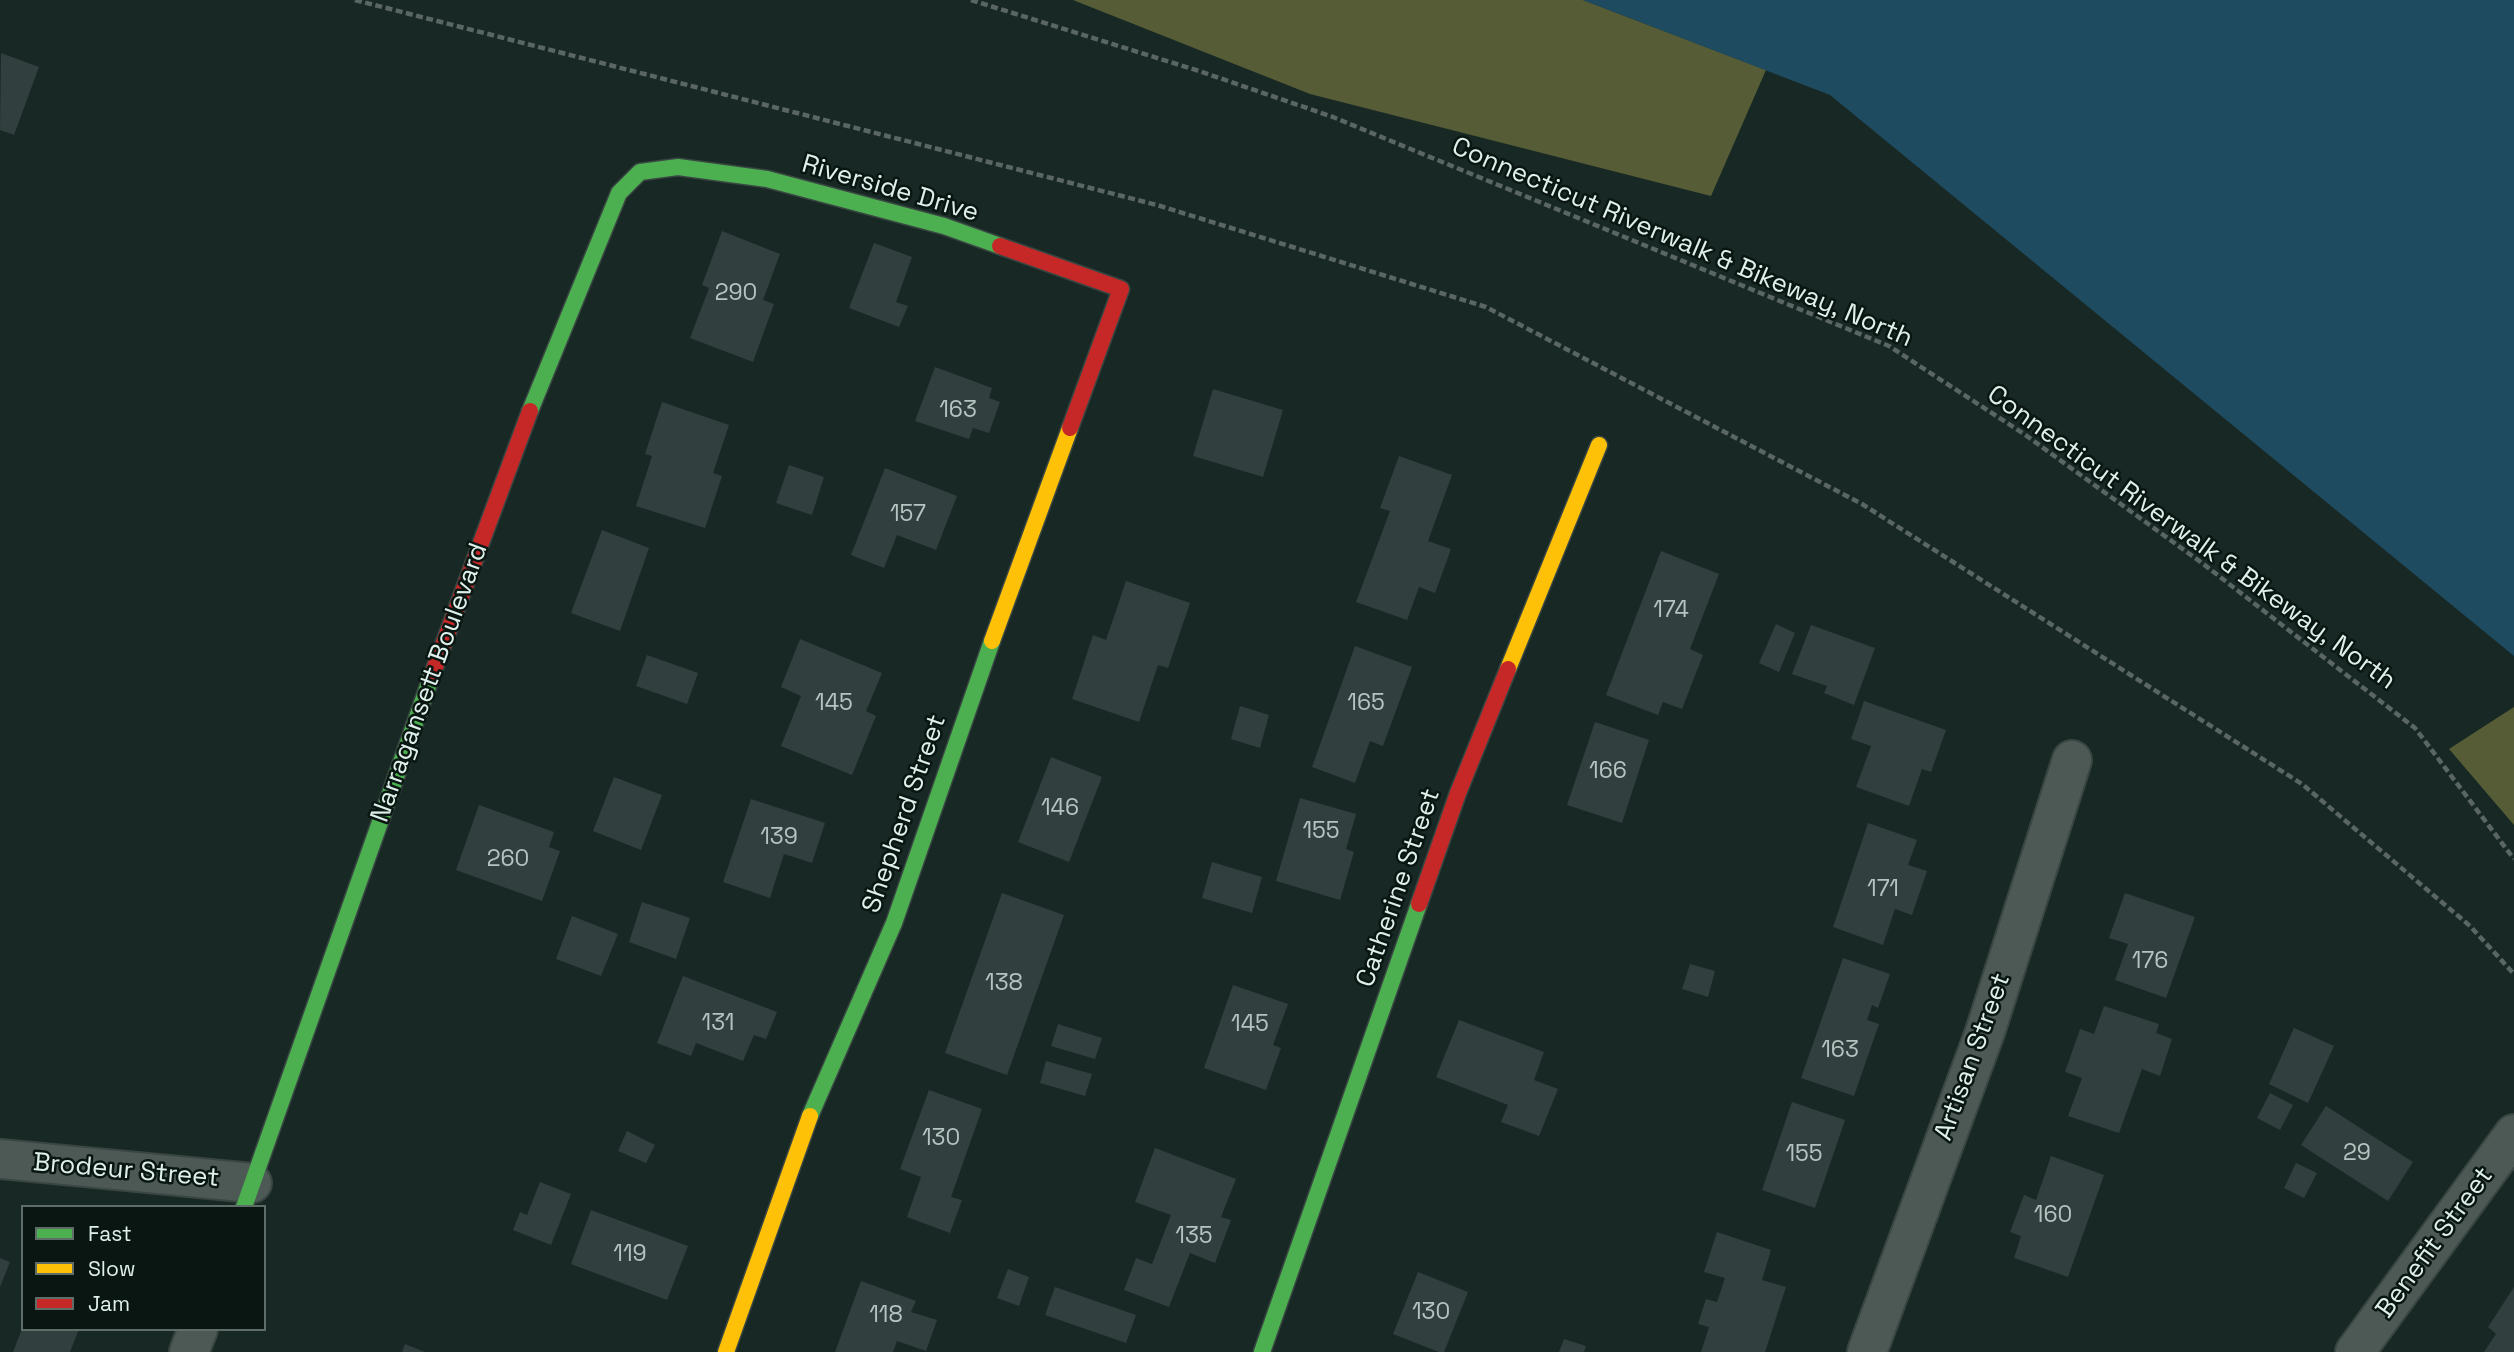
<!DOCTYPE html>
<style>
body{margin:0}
#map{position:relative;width:2514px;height:1352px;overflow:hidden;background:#182925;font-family:"Space Grotesk",sans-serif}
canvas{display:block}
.legend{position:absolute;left:21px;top:1205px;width:245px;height:126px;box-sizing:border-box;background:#091612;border:2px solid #5f6d69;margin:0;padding:9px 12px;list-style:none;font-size:21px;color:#dff0eb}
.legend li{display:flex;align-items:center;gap:14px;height:35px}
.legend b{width:35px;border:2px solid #5f6d69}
</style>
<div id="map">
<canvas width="2514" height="1352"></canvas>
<ul class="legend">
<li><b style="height:9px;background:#4caf50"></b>Fast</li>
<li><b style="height:9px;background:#ffc107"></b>Slow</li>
<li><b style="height:9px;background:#c62828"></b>Jam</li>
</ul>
</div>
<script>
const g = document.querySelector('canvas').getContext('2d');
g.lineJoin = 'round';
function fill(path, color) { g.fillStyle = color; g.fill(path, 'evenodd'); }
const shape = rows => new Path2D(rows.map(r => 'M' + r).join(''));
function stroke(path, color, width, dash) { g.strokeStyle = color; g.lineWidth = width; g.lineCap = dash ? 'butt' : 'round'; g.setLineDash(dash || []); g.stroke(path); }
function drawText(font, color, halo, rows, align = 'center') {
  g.font = font + ' "Space Grotesk",sans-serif'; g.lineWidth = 5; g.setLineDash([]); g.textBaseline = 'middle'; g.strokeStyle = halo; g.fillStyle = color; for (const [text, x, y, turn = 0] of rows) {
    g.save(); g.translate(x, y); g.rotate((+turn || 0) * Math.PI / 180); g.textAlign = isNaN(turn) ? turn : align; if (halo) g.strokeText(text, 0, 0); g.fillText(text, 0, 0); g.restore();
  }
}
fill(shape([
 [1073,0,1583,0,1766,70,1711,196,1310,94],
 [2514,707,2514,825,2449,749]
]), '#565c36');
fill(shape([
 [1583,0,2514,0,2514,656,1830,95]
]), '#1f4b60');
fill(shape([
 [1,53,39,67,14,135,0,130],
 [722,231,780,254,763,300,774,304,753,362,690,338,709,288,702,285],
 [874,243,912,257,896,302,908,306,899,327,849,308],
 [935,367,992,388,989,398,1000,402,989,433,973,428,969,439,915,421],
 [1213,389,1283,410,1263,477,1193,456],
 [662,402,729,425,713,473,722,476,705,528,636,506,652,456,645,454],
 [1399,456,1452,475,1428,541,1451,549,1435,593,1419,587,1407,620,1356,602,1390,511,1380,508],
 [789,465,824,477,812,515,776,503],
 [885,468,957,496,936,550,897,535,884,568,851,555],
 [602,530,649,548,620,631,571,613],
 [1661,551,1719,574,1690,649,1703,655,1682,709,1663,702,1658,715,1606,695],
 [1126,581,1190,603,1168,668,1158,665,1139,722,1072,699,1093,635,1106,640],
 [1776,624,1795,633,1779,672,1759,663],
 [1811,625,1875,648,1854,705,1824,693,1827,686,1792,674],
 [800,639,882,673,866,711,876,716,852,775,781,746,801,696,781,687],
 [1355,646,1412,667,1383,746,1370,741,1355,783,1312,767],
 [647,655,698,673,687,704,636,686],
 [1864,701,1946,730,1931,772,1922,769,1909,806,1856,787,1871,746,1851,739],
 [1240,706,1269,715,1260,748,1231,739],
 [1595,722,1649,740,1622,823,1567,805],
 [1051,757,1102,777,1069,862,1018,842],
 [614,777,662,795,641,850,593,831],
 [1300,798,1356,814,1346,849,1354,852,1340,900,1276,881],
 [751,799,825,823,812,863,784,854,770,898,723,882],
 [479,805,554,832,549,847,560,851,542,901,456,870],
 [1868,823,1917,840,1908,865,1927,871,1912,915,1895,909,1883,945,1833,927],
 [1212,862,1262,877,1252,913,1202,898],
 [1002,893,1064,915,1007,1075,945,1053],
 [2125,893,2195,917,2166,998,2115,980,2128,944,2109,938],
 [642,902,690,918,676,959,629,942],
 [572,916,618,934,601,976,556,959],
 [1843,958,1890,974,1878,1008,1872,1005,1867,1020,1879,1024,1854,1096,1801,1078],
 [1690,964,1715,971,1708,997,1682,989],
 [683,976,777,1012,766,1039,754,1035,743,1061,696,1043,691,1056,657,1043],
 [1233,985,1288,1004,1273,1045,1281,1048,1266,1090,1204,1068],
 [2104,1006,2159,1024,2156,1033,2172,1039,2160,1076,2142,1069,2119,1133,2068,1116,2082,1078,2065,1072,2080,1029,2094,1034],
 [1459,1020,1544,1052,1534,1080,1558,1089,1539,1136,1501,1122,1508,1105,1436,1077],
 [1058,1024,1102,1038,1095,1059,1051,1046],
 [2294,1028,2334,1046,2308,1103,2269,1084],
 [1046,1061,1092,1074,1085,1096,1040,1083],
 [929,1090,982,1109,951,1197,962,1200,950,1233,907,1217,921,1177,900,1169],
 [2270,1093,2293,1105,2280,1130,2257,1118],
 [1792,1102,1845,1120,1815,1208,1762,1190],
 [2326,1106,2413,1162,2388,1201,2301,1145],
 [627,1131,655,1145,646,1163,618,1151],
 [1155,1148,1236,1179,1221,1217,1231,1220,1215,1263,1190,1253,1169,1307,1124,1290,1136,1258,1152,1264,1171,1215,1135,1202],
 [2051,1156,2104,1175,2068,1277,2014,1258,2021,1236,2010,1232,2024,1195,2036,1200],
 [2296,1163,2317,1173,2304,1198,2284,1188],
 [540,1182,571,1194,551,1245,513,1230,520,1212,527,1215],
 [591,1210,688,1246,667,1300,571,1264],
 [1717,1232,1771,1250,1762,1280,1786,1287,1765,1352,1701,1352,1709,1327,1698,1324,1706,1299,1717,1302,1725,1278,1704,1272],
 [0,1258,10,1262,0,1287],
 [1008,1269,1029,1277,1019,1306,997,1298],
 [1418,1272,1468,1292,1444,1352,1439,1352,1393,1334],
 [861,1281,916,1301,911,1312,937,1320,926,1351,897,1341,893,1352,835,1352],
 [1055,1287,1136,1315,1126,1343,1045,1315],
 [2514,1287,2514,1352,2484,1352,2496,1334,2488,1327],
 [22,1329,79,1329,70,1352,13,1352],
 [1564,1339,1586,1346,1584,1352,1559,1352],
 [405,1344,425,1352,402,1352]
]), '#313f3e');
const street = shape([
 [0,1159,252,1183],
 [189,1352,198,1329],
 [1867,1352,1985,1032,2072,760],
 [2355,1352,2514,1134]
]);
const fast = shape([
 [530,411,619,193,640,172,678,167,767,179,944,226,1000,246],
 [810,1116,894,923,992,641],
 [244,1207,432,675],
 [1262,1352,1419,904]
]);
const slow = shape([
 [992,641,1070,428],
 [1508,669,1599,445],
 [726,1352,810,1116]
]);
const jam = shape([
 [1000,246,1121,289,1070,428],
 [432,675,530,411],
 [1419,904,1458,793,1508,669]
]);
stroke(street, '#394642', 42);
stroke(fast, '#394642', 19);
stroke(slow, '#394642', 19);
stroke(jam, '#394642', 19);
stroke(shape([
 [355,0,1157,205,1486,307,1862,504,2302,784,2470,926,2514,974],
 [971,0,1199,71,1333,117,1889,346,2024,434,2202,563,2415,728,2514,859]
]), '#5a6663', 4.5, [7, 3.5]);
stroke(street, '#4d5955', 38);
stroke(fast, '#4caf50', 16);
stroke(slow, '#ffc107', 16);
stroke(jam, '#c62828', 16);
drawText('23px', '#b4c4c0', null, [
 ["290",736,294],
 ["163",958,411],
 ["157",908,515],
 ["174",1671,611],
 ["145",834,704],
 ["165",1366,704],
 ["166",1608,772],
 ["146",1060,809],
 ["155",1321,832],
 ["139",779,838],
 ["260",508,860],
 ["171",1883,890],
 ["176",2150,962],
 ["138",1004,984],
 ["131",718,1024],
 ["145",1250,1025],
 ["163",1840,1051],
 ["130",941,1139],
 ["29",2357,1154],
 ["155",1804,1155],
 ["160",2053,1216],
 ["135",1194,1237],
 ["119",630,1255],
 ["130",1431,1313],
 ["118",886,1316]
]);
drawText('26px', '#dff0eb', '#091612', [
 ["Riverside Drive",890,189,16],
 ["Connecticut Riverwalk & Bikeway, North",1682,243,23],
 ["Connecticut Riverwalk & Bikeway, North",2191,538,36],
 ["Narragansett Boulevard",430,683,-70],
 ["Shepherd Street",905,814,-71],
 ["Catherine Street",1399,888,-71],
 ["Artisan Street",1973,1057,-70],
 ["Brodeur Street",126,1171,5],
 ["Benefit Street",2435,1243,-54]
]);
</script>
